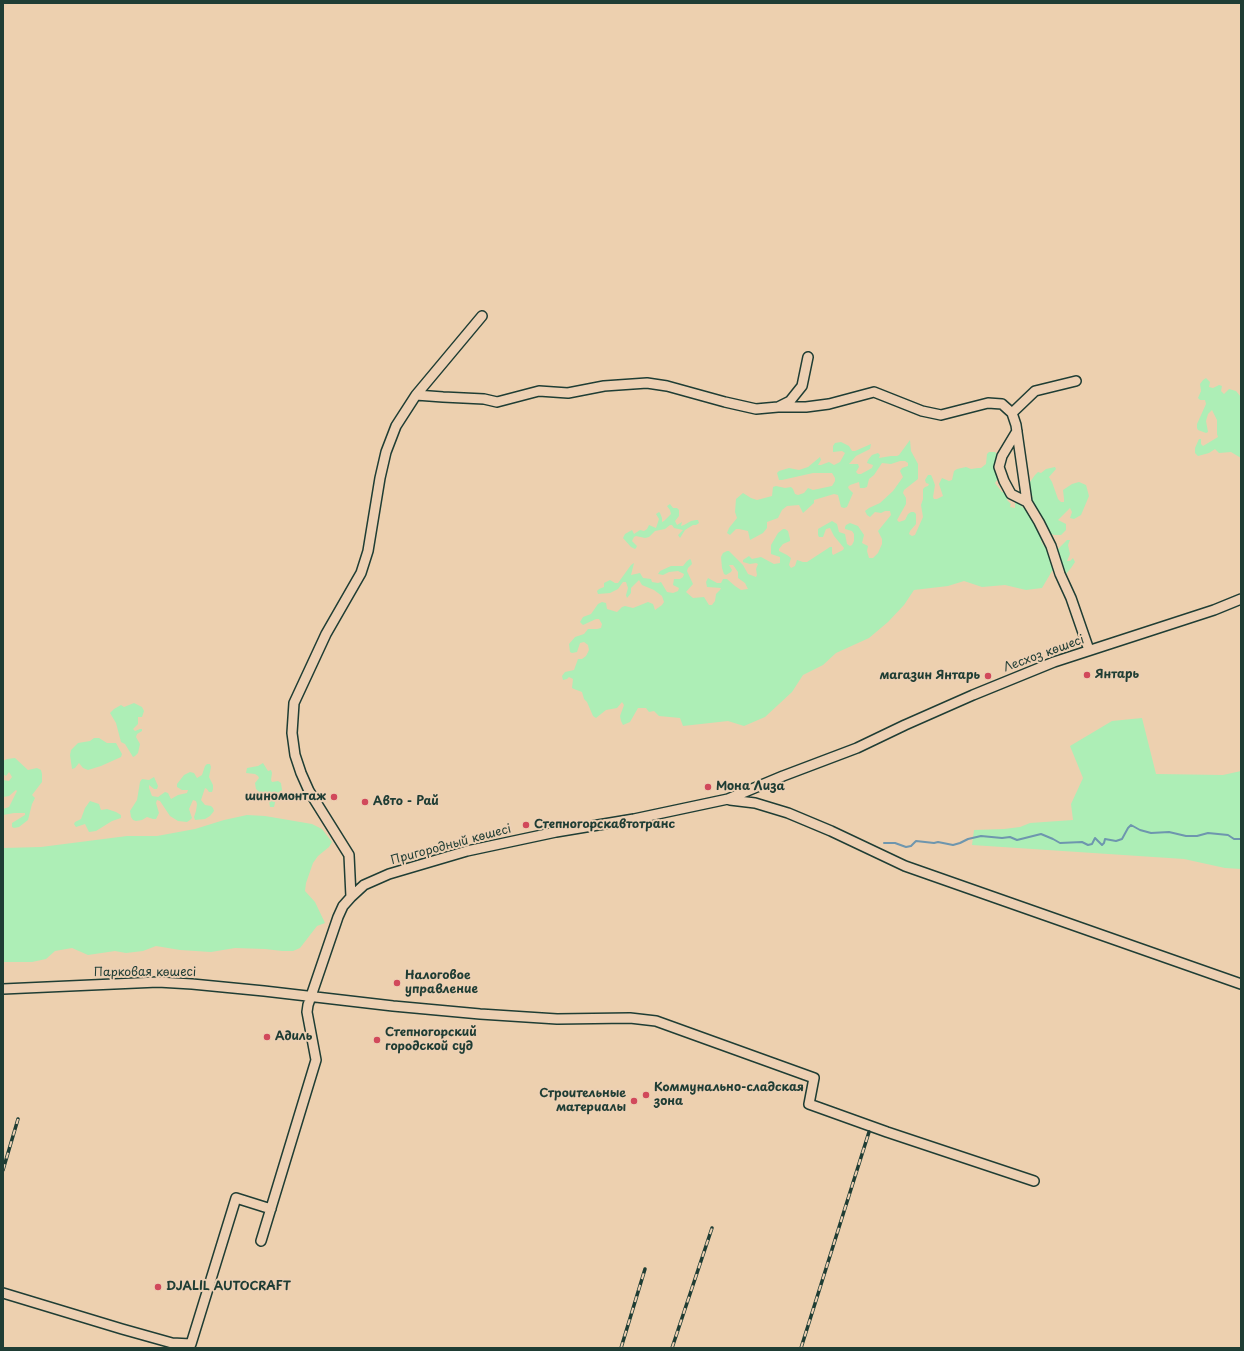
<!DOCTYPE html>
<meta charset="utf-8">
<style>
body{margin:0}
#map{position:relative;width:1244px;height:1351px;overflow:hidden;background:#edd0af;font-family:"Playpen Sans",sans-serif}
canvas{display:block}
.frame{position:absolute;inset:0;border:4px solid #1f3d34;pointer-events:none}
</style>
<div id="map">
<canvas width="1244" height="1351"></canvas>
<div class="frame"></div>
</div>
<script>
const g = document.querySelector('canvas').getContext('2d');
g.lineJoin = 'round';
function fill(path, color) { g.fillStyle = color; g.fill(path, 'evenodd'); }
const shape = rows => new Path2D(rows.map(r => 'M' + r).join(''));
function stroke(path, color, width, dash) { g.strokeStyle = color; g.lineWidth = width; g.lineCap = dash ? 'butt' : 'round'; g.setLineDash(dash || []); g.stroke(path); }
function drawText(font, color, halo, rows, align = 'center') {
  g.font = font + ' "Playpen Sans",sans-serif'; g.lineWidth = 4; g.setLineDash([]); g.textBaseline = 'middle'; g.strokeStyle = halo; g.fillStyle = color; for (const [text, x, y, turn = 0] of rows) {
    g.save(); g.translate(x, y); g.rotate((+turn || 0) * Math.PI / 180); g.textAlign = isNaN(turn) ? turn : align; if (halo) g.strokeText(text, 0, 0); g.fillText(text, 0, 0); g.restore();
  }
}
fill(shape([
 [1206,378,1210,382,1209,387,1213,388,1219,385,1222,386,1221,391,1224,394,1229,389,1236,391,1241,397,1241,458,1231,452,1219,453,1215,449,1209,453,1198,456,1195,453,1195,448,1199,439,1201,439,1201,444,1203,446,1218,437,1217,434,1217,420,1212,410,1208,414,1206,421,1208,432,1206,433,1198,430,1197,428,1197,424,1206,404,1205,400,1200,400,1198,398,1201,391,1200,384,1203,380],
 [910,440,911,451,918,464,918,479,904,490,903,493,906,498,906,504,897,520,899,522,905,520,908,514,911,512,914,512,916,514,916,524,910,531,909,534,912,536,915,535,923,517,921,505,923,499,923,489,925,487,928,486,929,484,926,483,925,480,928,475,931,475,932,477,935,485,933,497,934,499,937,499,943,496,939,484,942,478,949,481,952,480,954,471,957,469,966,467,971,469,978,468,981,468,986,464,987,454,989,452,995,452,999,456,999,477,995,483,1002,492,1009,492,1007,500,1011,504,1010,507,1015,508,1015,502,1017,499,1020,501,1022,507,1025,508,1033,496,1027,496,1030,482,1035,475,1038,472,1041,473,1046,469,1055,467,1056,469,1049,477,1052,482,1058,499,1061,502,1064,502,1064,499,1063,490,1072,484,1079,482,1086,485,1089,496,1081,515,1074,519,1070,518,1072,512,1070,508,1058,520,1066,524,1066,530,1061,535,1054,535,1047,532,1042,536,1041,541,1044,546,1049,547,1051,551,1049,554,1050,555,1055,552,1067,540,1070,540,1068,545,1070,554,1067,561,1070,561,1073,558,1075,562,1071,568,1066,574,1061,566,1052,571,1042,588,1026,590,1005,585,982,587,964,581,948,586,914,590,904,605,888,622,869,638,836,653,823,665,803,675,792,692,765,717,744,726,728,721,683,726,680,718,659,716,654,711,649,712,646,708,638,708,630,722,623,725,621,721,620,716,624,705,622,702,617,708,606,710,596,718,593,716,587,702,584,699,582,692,574,689,572,688,573,679,569,677,567,679,563,680,562,676,565,672,574,670,578,659,582,659,586,656,589,650,588,645,584,642,580,643,577,652,572,653,570,652,569,644,575,637,584,634,588,629,597,629,601,628,602,624,599,619,596,619,583,625,580,622,583,617,591,614,598,604,602,602,606,603,607,609,617,612,622,607,625,606,633,608,648,602,653,604,655,610,662,605,664,602,662,596,654,590,642,585,639,580,631,588,631,593,627,598,626,595,628,588,626,582,623,582,618,589,610,593,598,594,597,591,599,589,604,587,604,583,610,580,615,583,618,583,631,565,634,563,631,575,640,573,643,578,651,579,652,582,658,583,661,582,667,592,673,593,678,591,679,588,673,585,674,579,680,579,683,577,684,574,678,571,669,572,663,575,658,574,660,571,671,566,683,566,687,561,690,559,691,560,692,564,688,568,687,571,693,584,686,592,693,598,704,597,709,605,712,605,715,601,716,594,720,590,721,588,707,587,706,582,708,578,717,583,721,583,723,579,727,579,735,586,741,590,748,589,745,583,738,578,738,572,733,565,729,565,732,570,731,572,726,575,724,574,722,568,721,557,723,553,727,551,729,551,743,565,748,574,756,577,757,575,756,569,758,564,756,563,750,564,743,562,743,560,749,556,752,559,761,557,774,564,780,563,780,557,771,554,771,545,778,533,783,529,785,529,788,531,790,539,790,541,783,544,779,549,779,551,787,555,791,558,789,565,791,568,795,566,797,560,803,562,807,562,830,547,832,547,832,553,833,555,843,550,844,548,834,536,830,528,826,529,823,537,819,537,818,535,818,529,832,521,837,524,839,532,845,534,847,544,850,546,852,545,854,541,854,534,852,531,845,529,845,527,846,525,850,523,858,526,864,535,862,543,868,546,867,551,869,558,873,558,878,553,882,544,882,539,878,531,891,515,890,511,885,511,881,513,875,512,870,517,867,515,865,511,869,508,880,503,893,491,903,477,900,471,902,468,908,466,908,463,905,461,900,461,891,464,882,463,874,475,869,479,867,487,864,488,860,488,859,482,850,485,848,487,849,489,853,493,847,507,844,508,841,507,838,495,834,494,814,500,814,503,803,513,799,505,787,506,782,510,778,518,767,522,767,528,763,533,750,540,748,531,739,529,736,529,730,535,727,533,729,528,737,518,735,512,736,499,743,493,751,498,757,500,772,496,773,487,776,486,785,488,791,487,793,489,795,494,798,495,804,493,808,488,813,490,832,486,835,481,835,478,832,473,813,473,782,480,779,480,777,473,779,471,789,468,799,470,808,467,820,457,821,460,818,465,821,465,829,462,834,465,840,462,845,453,842,451,833,452,833,446,835,443,841,442,849,446,852,451,855,451,871,444,870,449,856,456,849,464,858,464,859,467,856,472,858,474,861,474,872,468,873,465,867,463,868,460,872,455,878,453,880,455,879,458,891,456,897,456,899,455],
 [670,504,673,508,677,508,679,510,679,516,675,521,677,525,682,522,681,526,684,525,691,521,696,520,698,520,699,523,696,525,693,525,685,530,680,538,678,535,683,530,674,528,672,525,670,525,665,529,655,531,649,537,645,538,636,536,634,537,632,541,637,546,636,548,635,549,631,547,623,538,625,534,632,530,634,534,640,530,644,531,647,529,649,525,656,528,659,519,656,514,659,512,660,513,662,518,662,522,664,521,671,514,670,510,667,506],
 [134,703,142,707,144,711,142,717,138,717,138,724,133,729,135,731,140,729,142,729,142,731,137,734,136,737,140,744,138,753,135,756,133,757,125,744,121,742,116,723,110,713,114,709,121,705,124,707],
 [1142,718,1156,774,1223,775,1241,771,1241,869,1225,868,1184,859,972,845,974,830,1004,829,1020,827,1030,823,1073,820,1071,804,1083,778,1070,746,1112,721],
 [94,738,99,738,107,743,116,743,122,754,121,757,101,766,88,770,83,768,79,763,75,768,72,769,70,755,71,750,78,743,90,741],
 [15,758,28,770,37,768,41,770,42,774,42,782,32,795,35,798,32,804,28,820,19,827,14,828,12,827,12,823,25,815,25,813,14,813,3,815,3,809,9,807,17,791,16,790,9,796,3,797,3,780,9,781,12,777,9,772,6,776,3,774,3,761,7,759],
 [263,763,268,771,271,770,272,773,271,780,272,782,278,781,281,783,282,790,276,798,274,807,270,807,269,801,256,789,255,783,259,778,258,776,255,774,246,773,247,768,258,766],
 [207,764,210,764,211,767,209,777,213,785,213,789,212,792,209,792,207,789,205,788,201,800,205,805,211,806,213,808,214,811,210,816,205,819,195,820,194,817,196,811,197,804,196,801,193,800,189,809,192,818,190,820,187,822,178,821,170,816,160,801,157,800,156,803,159,813,156,819,153,819,147,817,142,820,136,821,133,820,131,817,130,811,137,800,140,782,142,779,149,780,154,777,158,786,157,789,154,789,149,785,149,788,152,796,158,797,165,792,168,793,171,799,178,795,187,793,188,790,182,790,177,787,177,784,184,775,190,772,194,773,197,778,202,775,205,766],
 [90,801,99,804,101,810,107,809,116,812,121,815,121,818,112,821,96,831,89,832,85,824,76,827,74,824,75,822,81,819,85,808],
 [247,815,265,816,312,824,322,829,332,842,329,847,318,856,313,863,306,883,305,891,315,902,325,923,317,926,300,948,293,951,282,951,265,949,235,948,211,952,180,950,156,946,143,951,126,953,115,951,88,955,72,948,55,951,46,959,32,962,3,962,3,848,41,847,127,836,157,836,195,829,224,820]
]), '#adeeb6');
stroke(shape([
 [884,843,895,843,906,847,911,846,916,841,934,843,938,842,953,845,960,843,968,839,981,836,1002,838,1010,837,1017,840,1041,834,1053,839,1060,843,1082,842,1088,845,1092,844,1095,838,1102,845,1104,843,1105,839,1116,841,1122,839,1128,828,1131,825,1140,830,1151,833,1169,832,1186,836,1197,836,1208,833,1228,835,1234,839,1241,839]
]), '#6e96ae', 2);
const minor = shape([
 [416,395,443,397,484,399,497,402,539,391,568,393,604,386,647,383,667,386,725,402,756,409,778,407,790,401,802,386,808,357],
 [778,407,806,407,829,404,874,392,922,411,941,415,988,403,1002,404,1012,413,1016,425,1027,502,1039,522,1051,546,1060,574,1071,598,1089,650],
 [1012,413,1035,391,1076,381],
 [1017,431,1002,456,999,467,1004,481,1011,494,1027,502],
 [730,800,755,803,788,813,831,831,905,866,1241,984],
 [351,897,349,855,309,791,301,773,295,755,292,733,294,703,326,634,361,573,368,551,380,478,386,452,396,426,416,395,482,316],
 [3,989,158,982,192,984,264,991,393,1006,480,1014,557,1019,630,1018,656,1021,814,1078,809,1104,887,1132,1034,1181],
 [261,1241,316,1060,307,1012,308,1005,338,917,343,906,351,897,364,885,389,874,467,851,556,832,634,819,728,799,783,776,857,748,905,725,973,695,1054,662,1214,610,1241,599],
 [3,1293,122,1329,172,1343,191,1344,236,1198,271,1209]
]);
stroke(minor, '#1f3d34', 12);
stroke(minor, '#edd0b3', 9);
const rail = shape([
 [3,1170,18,1119],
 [621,1348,645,1269],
 [672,1348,712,1228],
 [801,1348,869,1132]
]);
stroke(rail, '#1f3d34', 3.5);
stroke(rail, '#edd0b3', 2, [6]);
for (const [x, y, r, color] of [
 [1087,675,4,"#d1495b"],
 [988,676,4,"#d1495b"],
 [708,787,4,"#d1495b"],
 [334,797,4,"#d1495b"],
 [365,802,4,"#d1495b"],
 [526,825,4,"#d1495b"],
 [397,983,4,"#d1495b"],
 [267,1037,4,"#d1495b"],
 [377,1040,4,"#d1495b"],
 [646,1095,4,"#d1495b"],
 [634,1101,4,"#d1495b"],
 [158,1287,4,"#d1495b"]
]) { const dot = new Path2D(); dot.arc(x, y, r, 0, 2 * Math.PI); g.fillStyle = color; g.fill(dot); stroke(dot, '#edd0b3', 1.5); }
drawText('12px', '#1f3d34', '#edd0b3', [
 ["Лесхоз көшесі",1044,654,-20],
 ["Пригородный көшесі",451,845,-15],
 ["Парковая көшесі",145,973]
]);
drawText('bold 12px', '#1f3d34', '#edd0b3', [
 ["Янтарь",1095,675],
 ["магазин Янтарь",980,676,"right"],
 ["Мона Лиза",716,787],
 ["шиномонтаж",326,797,"right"],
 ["Авто - Рай",373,802],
 ["Степногорскавтотранс",534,825],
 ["Налоговое",405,976],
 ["управление",405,990],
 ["Степногорский",385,1033],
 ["городской суд",385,1047],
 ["Адиль",275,1037],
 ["Коммунально-сладская",654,1088],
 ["зона",654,1102],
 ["Строительные",626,1094,"right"],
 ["материалы",626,1108,"right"],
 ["DJALIL AUTOCRAFT",166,1287]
], 'left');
</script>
